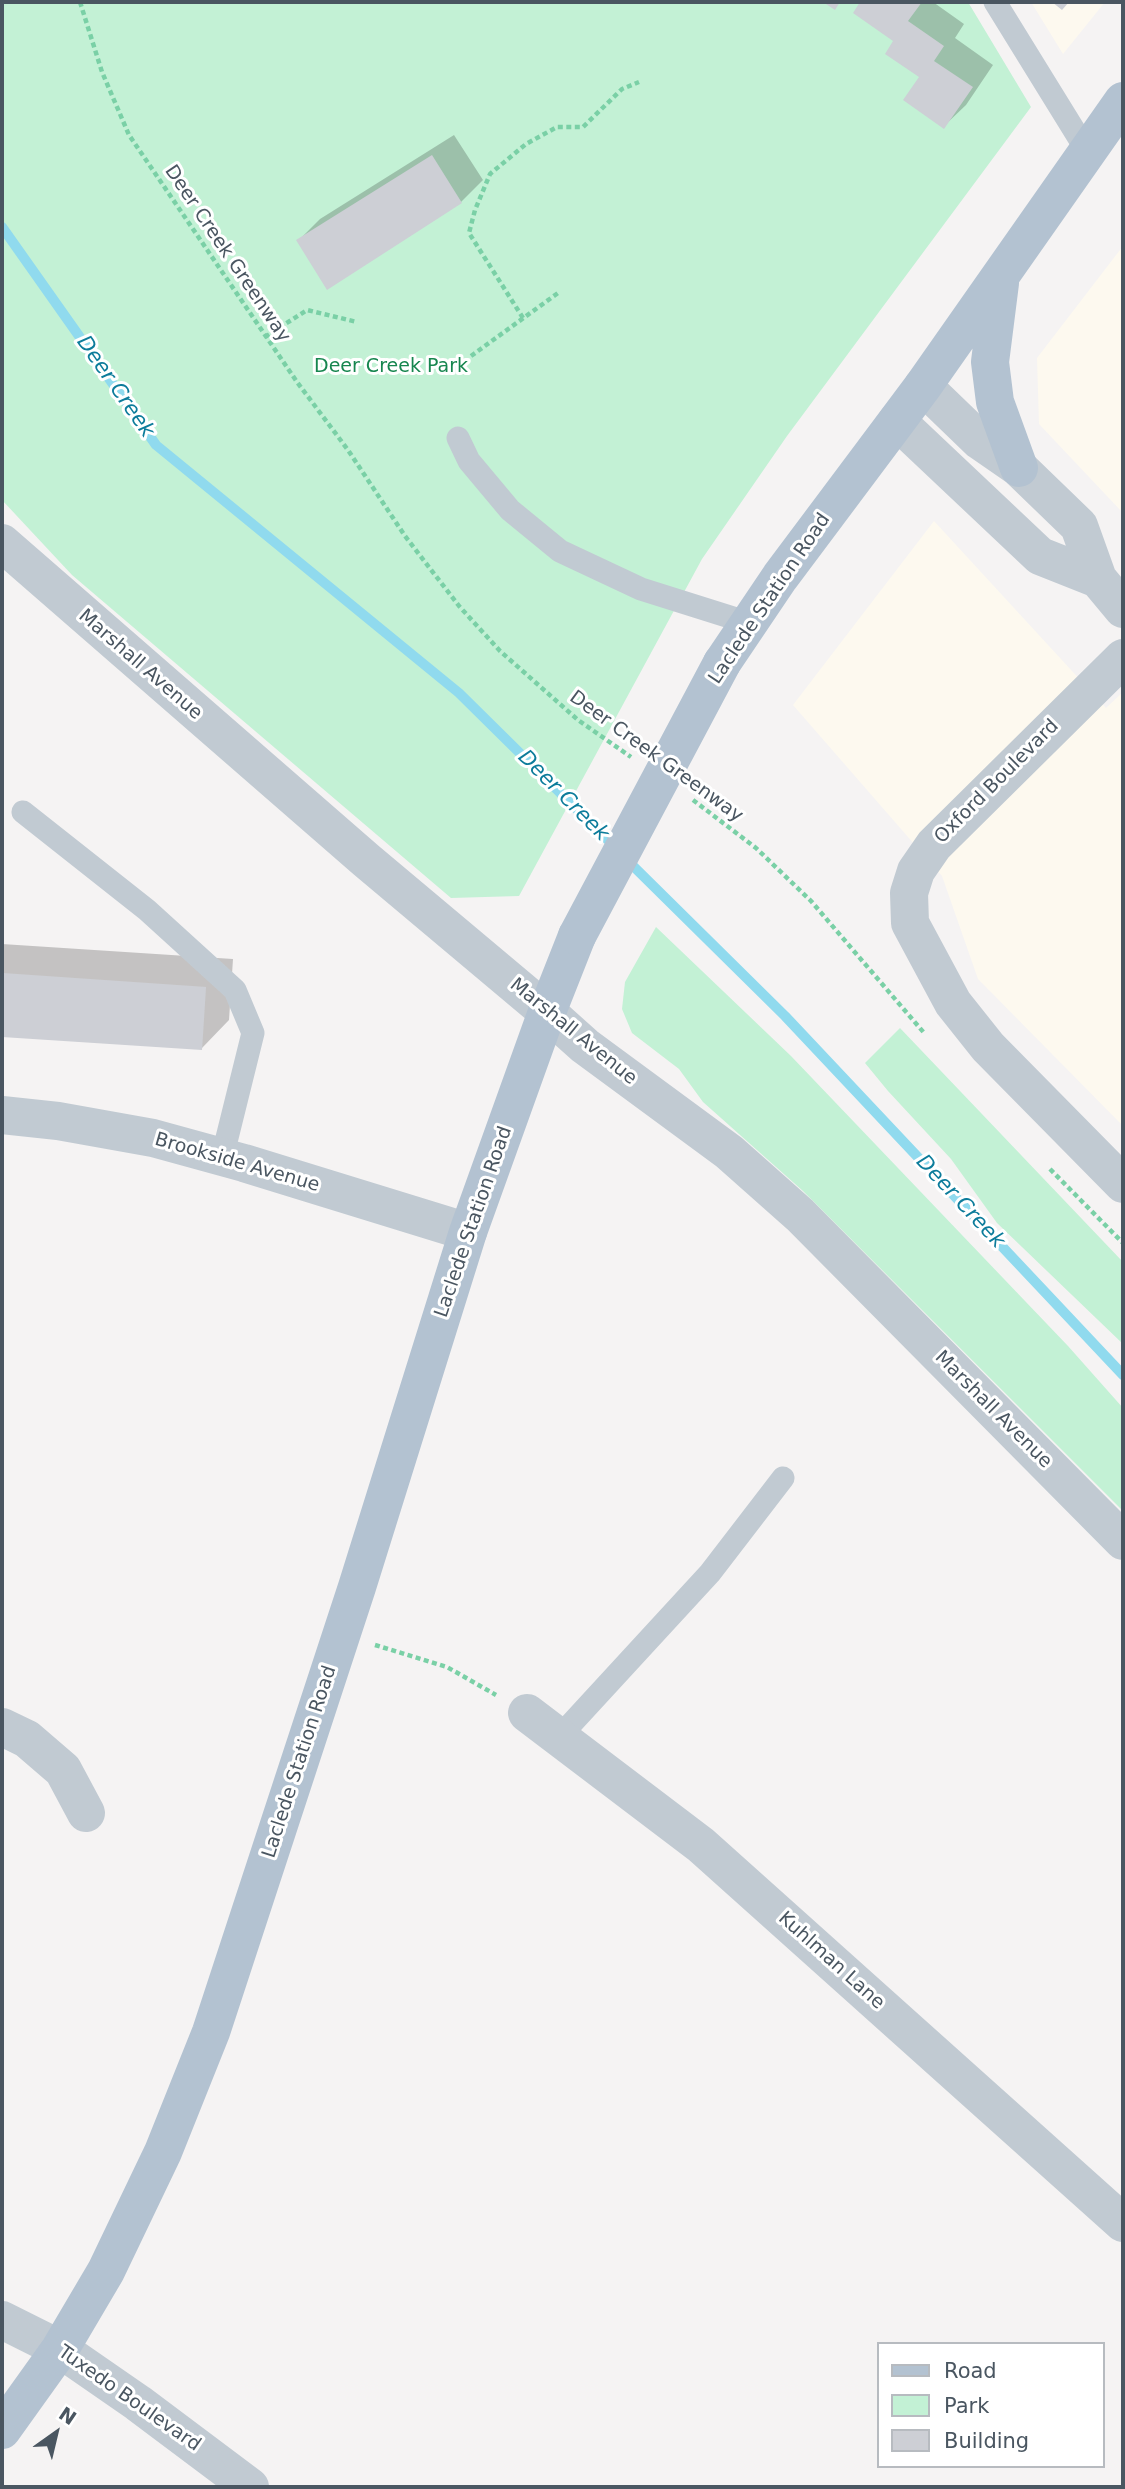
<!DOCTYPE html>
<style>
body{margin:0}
#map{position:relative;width:1125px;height:2489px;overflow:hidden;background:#f5f3f3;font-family:"DejaVu Sans",sans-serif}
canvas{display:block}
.frame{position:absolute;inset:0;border:4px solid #4a5661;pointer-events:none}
.legend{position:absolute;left:877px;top:2342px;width:228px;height:126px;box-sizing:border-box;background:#fff;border:2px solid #b7bbc0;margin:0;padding:9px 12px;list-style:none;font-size:21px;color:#4a5661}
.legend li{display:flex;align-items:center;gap:14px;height:35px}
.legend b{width:35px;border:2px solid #b7bbc0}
.north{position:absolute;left:21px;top:2398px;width:70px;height:70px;-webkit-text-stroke:5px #fff;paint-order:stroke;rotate:34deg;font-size:19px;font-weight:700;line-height:28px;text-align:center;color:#4a5661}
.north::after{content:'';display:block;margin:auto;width:24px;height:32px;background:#4a5661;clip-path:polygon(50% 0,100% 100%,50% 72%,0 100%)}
</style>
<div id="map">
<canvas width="1125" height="2489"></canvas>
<div class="frame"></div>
<ul class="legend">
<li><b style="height:9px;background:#b3c2d1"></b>Road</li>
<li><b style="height:19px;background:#c3f1d5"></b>Park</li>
<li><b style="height:19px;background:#cdcfd5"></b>Building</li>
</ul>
<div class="north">N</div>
</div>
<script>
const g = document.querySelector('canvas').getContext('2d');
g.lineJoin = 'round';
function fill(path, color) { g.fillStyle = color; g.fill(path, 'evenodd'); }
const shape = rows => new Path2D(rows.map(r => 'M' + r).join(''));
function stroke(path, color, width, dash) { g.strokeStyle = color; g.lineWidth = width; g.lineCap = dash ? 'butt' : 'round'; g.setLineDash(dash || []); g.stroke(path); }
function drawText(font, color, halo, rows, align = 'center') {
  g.font = font + ' "DejaVu Sans",sans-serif'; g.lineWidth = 6; g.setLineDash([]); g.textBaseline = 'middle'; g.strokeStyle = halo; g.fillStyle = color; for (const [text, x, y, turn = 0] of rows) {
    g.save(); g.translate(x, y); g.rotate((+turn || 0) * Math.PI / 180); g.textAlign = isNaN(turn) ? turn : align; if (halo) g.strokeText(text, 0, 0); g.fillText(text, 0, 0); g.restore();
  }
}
fill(shape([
 [1031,2,1105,2,1063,54],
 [1123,246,1123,513,1039,424,1037,358],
 [934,521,1106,708,1123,692,1123,1126,978,979,942,876,793,705]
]), '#fdf9ef');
fill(shape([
 [2,2,968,2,1031,107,787,436,702,559,519,896,451,898,72,575,2,500],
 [656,927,791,1056,1068,1346,1123,1408,1123,1511,803,1191,703,1102,679,1069,632,1033,622,1009,625,982],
 [900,1028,1123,1262,1123,1344,997,1223,951,1159,888,1091,865,1063]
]), '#c3f1d5');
fill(shape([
 [862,2,933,2,964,24,955,38,993,65,966,105,944,126,922,77,896,41,855,13],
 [454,135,483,180,461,202,299,240,320,219],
 [2,944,233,959,229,1020,202,1048,2,1036]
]), '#0003');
stroke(shape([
 [2,227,156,445,459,693,616,848],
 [627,860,785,1016,1123,1375]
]), '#90daee', 10);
fill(shape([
 [823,2,840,2,835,10],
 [860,2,922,2,908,21,944,46,934,61,973,87,944,129,903,100,919,77,885,54,893,41,853,13],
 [1052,2,1069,2,1062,10],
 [432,155,462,203,327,290,296,240],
 [2,973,206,987,202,1050,2,1037]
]), '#cdcfd5');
stroke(shape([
 [80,2,102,72,129,135,297,382,348,450,405,536,459,606,500,651,578,720,631,757],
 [523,318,469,233,475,210,490,174,526,144,557,127,583,127,622,89,639,82],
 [265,337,307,310,357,322],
 [471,356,558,293],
 [693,800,756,848,811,901,925,1034],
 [1050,1169,1123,1243],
 [375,1645,447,1667,496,1695]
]), '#7ad0a6', 4.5, [5, 3.5]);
stroke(shape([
 [995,2,1087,151],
 [458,438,469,461,510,510,560,551,641,589,749,623],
 [23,812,147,910,235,990,253,1033,222,1158],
 [560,1736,710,1573,783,1478]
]), '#c1cad2', 23);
stroke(shape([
 [923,386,980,441,1019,468,1079,526,1098,579,1123,609],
 [897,421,1040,556,1098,579],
 [1123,658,934,845,916,871,909,893,910,923,953,1003,988,1047,1123,1184],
 [2,1115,58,1121,153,1138,244,1163,468,1232],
 [527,1713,701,1845,1123,2223],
 [2,1727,27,1739,63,1770,86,1813],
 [2,2320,60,2349,138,2403,250,2487]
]), '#c1cad2', 38);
stroke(shape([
 [2,543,366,860,547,1012,585,1046,729,1152,800,1215,1123,1541]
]), '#c1cad2', 38);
stroke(shape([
 [1000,283,990,362,995,402,1019,468],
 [722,663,780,577,923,386,1123,101],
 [2,2430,60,2349,106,2271,163,2152,211,2032,357,1587,468,1232,547,1012,577,936]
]), '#b3c2d1', 38);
stroke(shape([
 [577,936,722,663]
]), '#b3c2d1', 38);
drawText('19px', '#4a5661', '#fff', [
 ["Deer Creek Greenway",227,254,56],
 ["Laclede Station Road",770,599,-56],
 ["Marshall Avenue",140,665,41],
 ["Deer Creek Greenway",656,757,36],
 ["Oxford Boulevard",997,782,-45],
 ["Marshall Avenue",573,1032,39],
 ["Brookside Avenue",237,1163,16],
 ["Laclede Station Road",474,1222,-71],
 ["Marshall Avenue",993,1410,45],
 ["Laclede Station Road",300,1762,-72],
 ["Kuhlman Lane",831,1961,42],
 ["Tuxedo Boulevard",129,2399,35]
]);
drawText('19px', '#17864f', '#fff', [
 ["Deer Creek Park",391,367]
]);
drawText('italic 21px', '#0c7c9b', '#fff', [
 ["Deer Creek",115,387,55],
 ["Deer Creek",563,796,45],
 ["Deer Creek",960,1202,47]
]);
</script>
